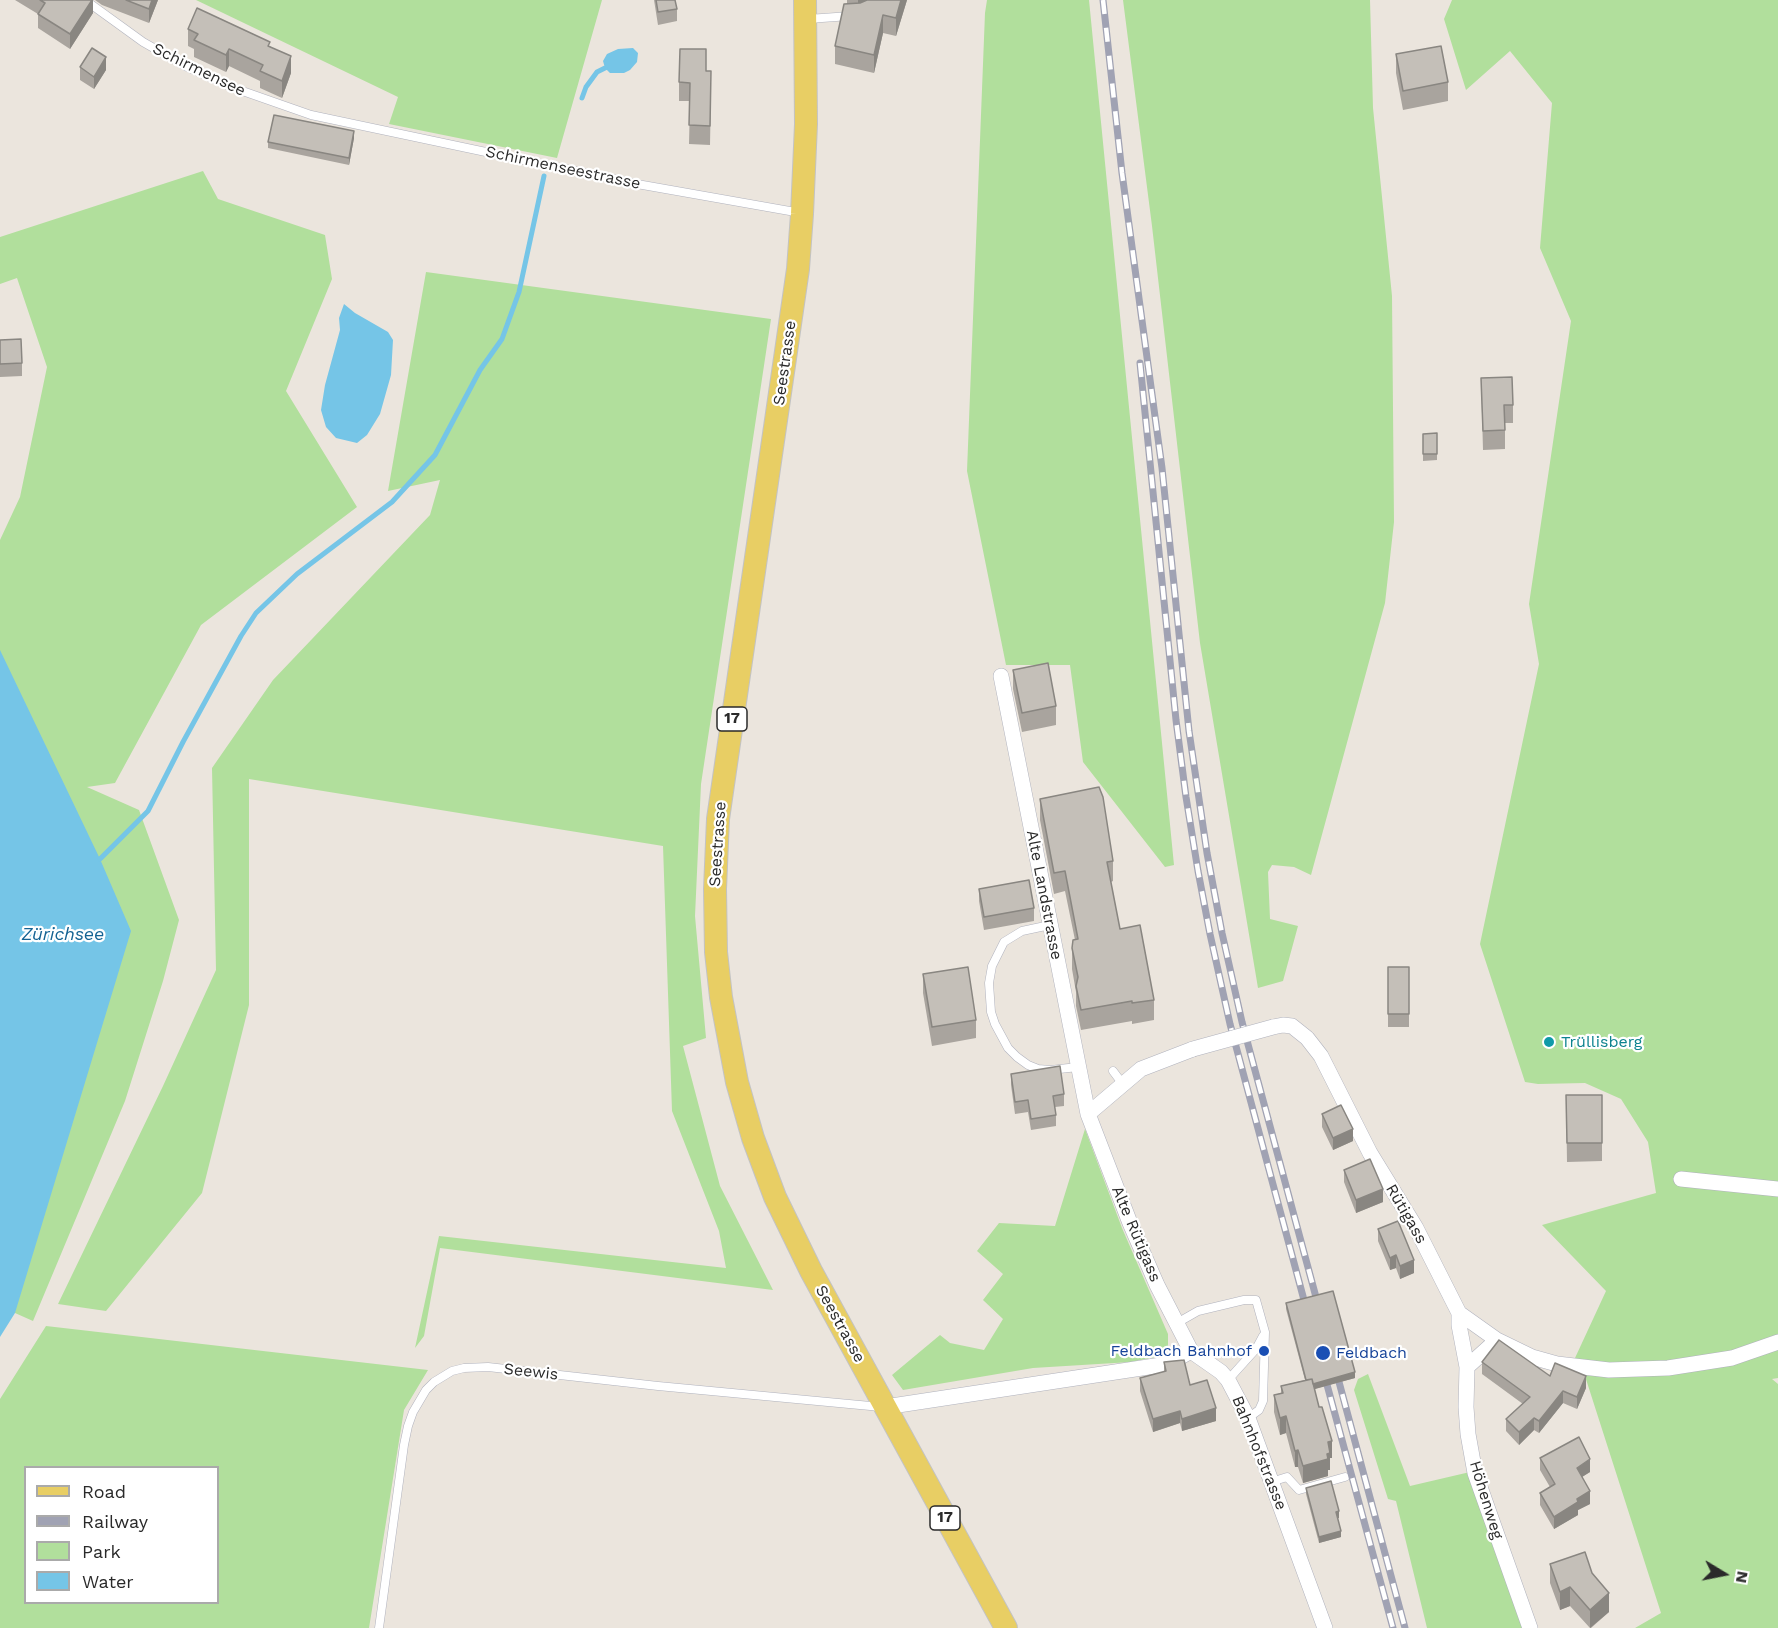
<!DOCTYPE html>
<meta charset="utf-8">
<style>
body{margin:0}
#map{position:relative;width:1778px;height:1628px;overflow:hidden;background:#ebe5dd;font-family:"Work Sans",sans-serif}
canvas{display:block}
.legend{position:absolute;left:24px;top:1466px;width:195px;height:138px;box-sizing:border-box;background:#fff;border:2px solid #aaa;margin:0;padding:8px 10px;list-style:none;font-size:18px;color:#2a2a2a}
.legend li{display:flex;align-items:center;gap:12px;height:30px}
.legend b{width:30px;border:2px solid #aaa}
.north{position:absolute;left:1694px;top:1544px;width:60px;height:60px;-webkit-text-stroke:4px #fff;paint-order:stroke;rotate:100deg;font-size:16px;font-weight:700;line-height:24px;text-align:center;color:#2a2a2a}
.north::after{content:'';display:block;margin:auto;width:21px;height:27px;background:#2a2a2a;clip-path:polygon(50% 0,100% 100%,50% 72%,0 100%)}
</style>
<div id="map">
<canvas width="1778" height="1628"></canvas>
<ul class="legend">
<li><b style="height:8px;background:#e8ce64"></b>Road</li>
<li><b style="height:8px;background:#a0a2b3"></b>Railway</li>
<li><b style="height:16px;background:#b1df9c"></b>Park</li>
<li><b style="height:16px;background:#75c5e7"></b>Water</li>
</ul>
<div class="north">N</div>
</div>
<script>
const g = document.querySelector('canvas').getContext('2d');
g.lineJoin = 'round';
function fill(path, color) { g.fillStyle = color; g.fill(path, 'evenodd'); }
const shape = rows => new Path2D(rows.map(r => 'M' + r).join(''));
function stroke(path, color, width, dash) { g.strokeStyle = color; g.lineWidth = width; g.lineCap = dash ? 'butt' : 'round'; g.setLineDash(dash || []); g.stroke(path); }
function drawText(font, color, halo, rows, align = 'center') {
  g.font = font + ' "Work Sans",sans-serif'; g.lineWidth = 4.5; g.setLineDash([]); g.textBaseline = 'middle'; g.strokeStyle = halo; g.fillStyle = color; for (const [text, x, y, turn = 0] of rows) {
    g.save(); g.translate(x, y); g.rotate((+turn || 0) * Math.PI / 180); g.textAlign = isNaN(turn) ? turn : align; if (halo) g.strokeText(text, 0, 0); g.fillText(text, 0, 0); g.restore();
  }
}
fill(shape([
 [196,0,602,0,557,158,389,124,398,97],
 [987,0,1089,0,1174,865,1165,867,1083,762,1070,665,1006,665,967,471,985,13],
 [1123,0,1370,0,1373,108,1392,296,1394,522,1385,603,1311,875,1294,867,1272,865,1268,872,1270,919,1298,926,1283,981,1258,988,1200,643,1152,226],
 [1452,0,1778,0,1778,1378,1772,1379,1778,1384,1778,1628,1635,1628,1661,1613,1584,1373,1575,1358,1606,1291,1542,1225,1656,1193,1648,1142,1621,1099,1585,1083,1538,1084,1525,1082,1480,944,1539,664,1529,604,1571,321,1540,248,1552,103,1510,51,1466,90,1444,19],
 [203,171,218,199,325,235,332,279,286,391,357,507,201,625,115,783,87,787,139,810,179,920,163,981,125,1101,33,1321,15,1313,9,1306,0,1208,0,540,20,497,47,367,17,278,0,284,0,237],
 [426,272,771,319,701,784,695,916,706,1038,683,1046,720,1186,773,1290,440,1248,424,1336,415,1348,439,1236,726,1268,719,1231,672,1111,663,846,249,779,249,1005,202,1193,106,1311,58,1304,163,1086,216,970,212,768,273,680,430,515,440,480,388,491],
 [1085,1129,1122,1228,1168,1334,1168,1346,1166,1351,1155,1357,1131,1362,1033,1368,903,1390,892,1375,940,1335,950,1343,984,1350,1003,1319,983,1300,1003,1274,977,1251,999,1223,1055,1226],
 [46,1326,428,1370,404,1410,369,1628,0,1628,0,1399],
 [26,1468,218,1468,218,1602,26,1602],
 [1368,1374,1410,1486,1470,1472,1523,1628,1427,1628,1396,1501,1388,1499,1354,1390,1358,1379]
]), '#b1df9c');
fill(shape([
 [633,48,638,53,637,62,630,70,624,73,610,73,605,68,603,61,607,54,618,49],
 [344,304,355,313,388,332,393,340,391,375,380,414,367,435,357,443,336,438,326,427,321,410,325,385,340,330,339,318],
 [0,650,100,859,131,931,15,1313,0,1337]
]), '#75c5e7');
stroke(shape([
 [582,98,586,87,597,72,605,68],
 [100,859,148,811,183,742,241,636,256,613,297,574,392,502,435,455,480,370,502,339,519,292,544,176]
]), '#75c5e7', 5);
const service = shape([
 [85,0,143,42,187,67,231,87,311,115,637,184,801,213],
 [808,19,850,16],
 [1050,925,1022,931,1004,942,992,966,989,983,991,1012,995,1024,1008,1048,1017,1057,1028,1065,1038,1069,1050,1070,1078,1067],
 [1113,1071,1122,1083],
 [1177,1323,1198,1311,1244,1300,1256,1300,1265,1332,1263,1401,1259,1410,1248,1418],
 [1228,1380,1256,1349,1263,1336],
 [1271,1482,1287,1477,1299,1490,1345,1477],
 [379,1628,404,1445,408,1426,413,1412,426,1390,434,1382,452,1371,464,1368,488,1367,658,1386,881,1407]
]);
const minor = shape([
 [1001,676,1088,1114,1130,1223,1157,1285,1191,1351,1221,1372,1228,1380,1248,1418,1325,1628],
 [1273,1027,1283,1025,1292,1026,1307,1038,1321,1056,1370,1153,1416,1228,1459,1313,1497,1340,1532,1357,1557,1364,1609,1370,1668,1368,1732,1358,1778,1342],
 [1088,1114,1141,1069,1193,1049],
 [1681,1179,1778,1189],
 [1459,1313,1459,1325,1467,1367,1466,1407,1468,1434,1475,1473,1530,1628],
 [1467,1367,1497,1340],
 [885,1407,1168,1364,1191,1351]
]);
const primary = shape([
 [805,0,806,124,802,214,798,269,718,819,715,889,716,952,721,997,737,1082,753,1138,775,1197,811,1271,1006,1628]
]);
stroke(service, '#b0b2bd', 9);
stroke(minor, '#b0b2bd', 16);
stroke(primary, '#c3c3c3', 24);
stroke(service, '#fff', 8);
stroke(minor, '#fff', 15);
stroke(primary, '#e8ce64', 22);
const rail = shape([
 [1103,0,1122,173,1162,468,1189,731,1207,853,1222,933,1242,1022,1320,1312],
 [1140,363,1176,720,1186,797,1198,871,1210,934,1230,1024,1308,1315],
 [1335,1367,1405,1628],
 [1323,1370,1393,1628]
]);
stroke(rail, '#a0a2b3', 7);
stroke(rail, '#fff', 4.5, [14]);
const minorBridge = shape([
 [1193,1049,1273,1027]
]);
stroke(minorBridge, '#b0b2bd', 16, []);
stroke(minorBridge, '#fff', 15);
fill(shape([
 [15,0,93,0,93,13,70,49,38,28,38,14],
 [95,0,158,0,149,23,102,5],
 [654,0,675,0,677,9,677,21,658,25],
 [847,0,907,0,896,36,883,33,874,73,835,64,835,46,847,4],
 [188,29,270,46,291,73,282,98,260,88,260,81,229,66,226,72,194,57,194,49,188,46],
 [1396,54,1448,82,1448,101,1403,110,1396,73],
 [80,67,106,70,94,89,80,80],
 [706,71,711,90,710,145,689,144,690,101,679,101,679,82],
 [354,138,349,165,268,148,268,142],
 [0,340,22,363,22,376,0,377],
 [1481,378,1513,405,1513,423,1505,423,1505,449,1483,450],
 [1437,433,1437,460,1423,461,1423,434],
 [1013,670,1056,706,1056,725,1022,732,1013,689],
 [1040,799,1113,861,1113,881,1111,882,1120,929,1154,1000,1154,1020,1132,1024,1132,1021,1081,1030,1076,1006,1076,992,1072,969,1072,948,1075,940,1065,891,1054,894,1040,820],
 [979,889,1034,908,1034,921,984,930,979,901],
 [1388,967,1409,967,1409,1027,1388,1027],
 [923,974,976,1020,976,1038,932,1046,923,993],
 [1011,1074,1064,1094,1064,1106,1055,1107,1056,1115,1056,1126,1031,1130,1028,1112,1015,1114,1011,1085],
 [1566,1095,1602,1095,1602,1161,1567,1162],
 [1322,1114,1353,1141,1333,1150,1322,1127],
 [1344,1170,1383,1202,1356,1213,1344,1182],
 [1378,1229,1414,1273,1400,1279,1396,1268,1390,1270,1378,1241],
 [1286,1303,1355,1378,1314,1389,1332,1458,1330,1458,1330,1470,1328,1470,1328,1476,1303,1483,1298,1467,1295,1467,1286,1433,1280,1435,1274,1412,1274,1395,1281,1393,1281,1386,1305,1380,1286,1309],
 [1164,1362,1190,1385,1216,1421,1182,1431,1180,1423,1153,1432,1140,1391,1140,1378,1164,1372],
 [1482,1362,1550,1376,1586,1388,1577,1409,1563,1403,1539,1433,1534,1430,1519,1445,1506,1431,1506,1419,1523,1404,1482,1374],
 [1540,1458,1590,1472,1582,1477,1590,1504,1578,1510,1578,1515,1554,1529,1540,1505,1540,1493,1550,1487,1540,1470],
 [1306,1488,1339,1518,1337,1518,1341,1537,1319,1543,1306,1494],
 [1550,1564,1592,1573,1609,1612,1591,1628,1590,1628,1570,1606,1560,1610,1550,1583]
]), '#a9a49e');
fill(shape([
 [92,0,93,0,93,13,70,49,70,34],
 [152,0,158,0,149,23,149,9],
 [858,0,868,0,858,9],
 [901,0,907,0,896,36,896,18],
 [883,15,883,33,874,73,874,55],
 [229,49,229,66,226,72,226,55],
 [291,56,291,73,282,98,282,81],
 [106,57,106,70,94,89,94,77],
 [354,131,354,138,349,165,349,158],
 [1353,1129,1353,1141,1333,1150,1333,1138],
 [1383,1189,1383,1202,1356,1213,1356,1200],
 [1396,1255,1396,1268,1390,1270,1390,1258],
 [1414,1260,1414,1273,1400,1279,1400,1266],
 [1355,1372,1355,1378,1308,1391,1308,1385],
 [1586,1376,1586,1388,1577,1409,1577,1397],
 [1563,1391,1563,1403,1539,1433,1539,1421],
 [1216,1408,1216,1421,1182,1431,1182,1419],
 [1180,1411,1180,1423,1153,1432,1153,1419],
 [1286,1416,1286,1433,1280,1435,1280,1418],
 [1534,1418,1534,1430,1519,1445,1519,1432],
 [1332,1441,1332,1458,1330,1458,1330,1470,1328,1470,1328,1476,1303,1483,1303,1466,1327,1454,1328,1442],
 [1298,1450,1298,1467,1295,1467,1295,1451],
 [1590,1459,1590,1472,1577,1480,1577,1468],
 [1590,1491,1590,1504,1578,1510,1578,1515,1554,1529,1554,1517,1577,1499],
 [1339,1511,1339,1518,1336,1519,1336,1512],
 [1341,1531,1341,1537,1319,1543,1319,1537],
 [1570,1587,1570,1606,1560,1610,1560,1592],
 [1609,1593,1609,1612,1590,1628,1590,1610]
]), '#898681');
const building = shape([
 [40,0,92,0,70,34,38,14,45,3,40,0],
 [126,0,152,0,149,9,126,0],
 [656,0,675,0,677,9,658,12,656,0],
 [867,0,901,0,896,18,883,15,874,55,835,46,844,4,860,3,867,0],
 [197,8,270,42,268,46,291,56,282,81,260,71,263,65,229,49,226,55,194,40,198,34,188,29,197,8],
 [1441,46,1448,82,1403,91,1396,54,1441,46],
 [92,48,106,57,94,77,80,67,92,48],
 [680,49,706,49,706,71,711,71,710,126,689,125,690,83,679,82,680,49],
 [274,115,354,131,349,158,268,142,274,115],
 [21,339,22,363,0,364,0,340,21,339],
 [1512,377,1513,405,1504,405,1505,430,1483,431,1481,378,1512,377],
 [1437,433,1437,454,1423,454,1423,434,1437,433],
 [1048,663,1056,706,1022,713,1013,670,1048,663],
 [1099,787,1103,797,1113,861,1107,862,1120,929,1140,925,1154,1000,1132,1003,1132,1001,1081,1010,1076,986,1078,977,1072,948,1073,940,1078,939,1065,871,1054,873,1040,799,1099,787],
 [1029,880,1034,908,984,917,979,889,1029,880],
 [968,967,976,1020,932,1027,923,974,968,967],
 [1388,967,1409,967,1409,1014,1388,1014,1388,967],
 [1060,1066,1064,1094,1053,1096,1056,1115,1031,1119,1028,1100,1015,1102,1011,1074,1060,1066],
 [1566,1095,1602,1095,1602,1143,1567,1143,1566,1095],
 [1341,1105,1353,1129,1333,1138,1322,1114,1341,1105],
 [1370,1159,1383,1189,1356,1200,1344,1170,1370,1159],
 [1398,1221,1414,1260,1400,1266,1396,1255,1390,1258,1378,1229,1398,1221],
 [1333,1291,1355,1372,1313,1384,1312,1379,1306,1380,1286,1303,1333,1291],
 [1499,1340,1550,1376,1555,1363,1586,1376,1577,1397,1563,1391,1539,1421,1534,1418,1519,1432,1506,1419,1530,1397,1482,1362,1499,1340],
 [1184,1360,1190,1385,1207,1380,1216,1408,1182,1419,1180,1411,1153,1419,1140,1378,1166,1371,1164,1362,1184,1360],
 [1312,1379,1319,1407,1322,1407,1332,1441,1328,1442,1330,1453,1327,1454,1328,1459,1303,1466,1298,1450,1295,1451,1286,1416,1280,1418,1274,1395,1283,1393,1281,1386,1312,1379],
 [1579,1437,1590,1459,1577,1468,1590,1491,1577,1499,1578,1502,1554,1517,1540,1493,1555,1484,1540,1458,1579,1437],
 [1331,1481,1339,1511,1336,1512,1341,1531,1319,1537,1306,1488,1331,1481],
 [1585,1552,1592,1573,1609,1593,1590,1610,1570,1587,1560,1592,1550,1564,1585,1552]
]);
fill(building, '#c4bfb8');
stroke(building, '#898681', 1.5);
for (const [x, y, r, color] of [
 [1549,1042,6,"#0f9aa8"],
 [1264,1351,6,"#1a4fb4"],
 [1323,1353,8,"#1a4fb4"]
]) { const dot = new Path2D(); dot.arc(x, y, r, 0, 2 * Math.PI); g.fillStyle = color; g.fill(dot); stroke(dot, '#fff', 2); }
for (const [x, y, w] of [
 [732,719,30],
 [945,1518,30]
]) { const box = new Path2D(); box.roundRect(x - w / 2, y - 12, w, 24, 4.5); g.fillStyle = '#fff'; g.fill(box); stroke(box, '#2a2a2a', 1.5); }
drawText('bold 15px', '#2a2a2a', null, [
 ["17",732,719],
 ["17",945,1518]
]);
drawText('16px', '#2a2a2a', '#fff', [
 ["Schirmensee",199,70,26],
 ["Schirmenseestrasse",563,168,12],
 ["Seestrasse",785,363,-82],
 ["Seestrasse",718,844,-86],
 ["Alte Landstrasse",1044,895,79],
 ["Rütigass",1406,1214,60],
 ["Alte Rütigass",1136,1234,67],
 ["Seestrasse",840,1324,61],
 ["Seewis",531,1372,6],
 ["Bahnhofstrasse",1259,1453,68],
 ["Höhenweg",1486,1500,73]
]);
drawText('16px', '#0d838f', '#fff', [
 ["Trüllisberg",1561,1042]
], 'left');
drawText('16px', '#164399', '#fff', [
 ["Feldbach Bahnhof",1252,1351],
 ["Feldbach",1336,1353,"left"]
], 'right');
drawText('italic 18px', '#156393', '#fff', [
 ["Zürichsee",63,935]
]);
</script>
